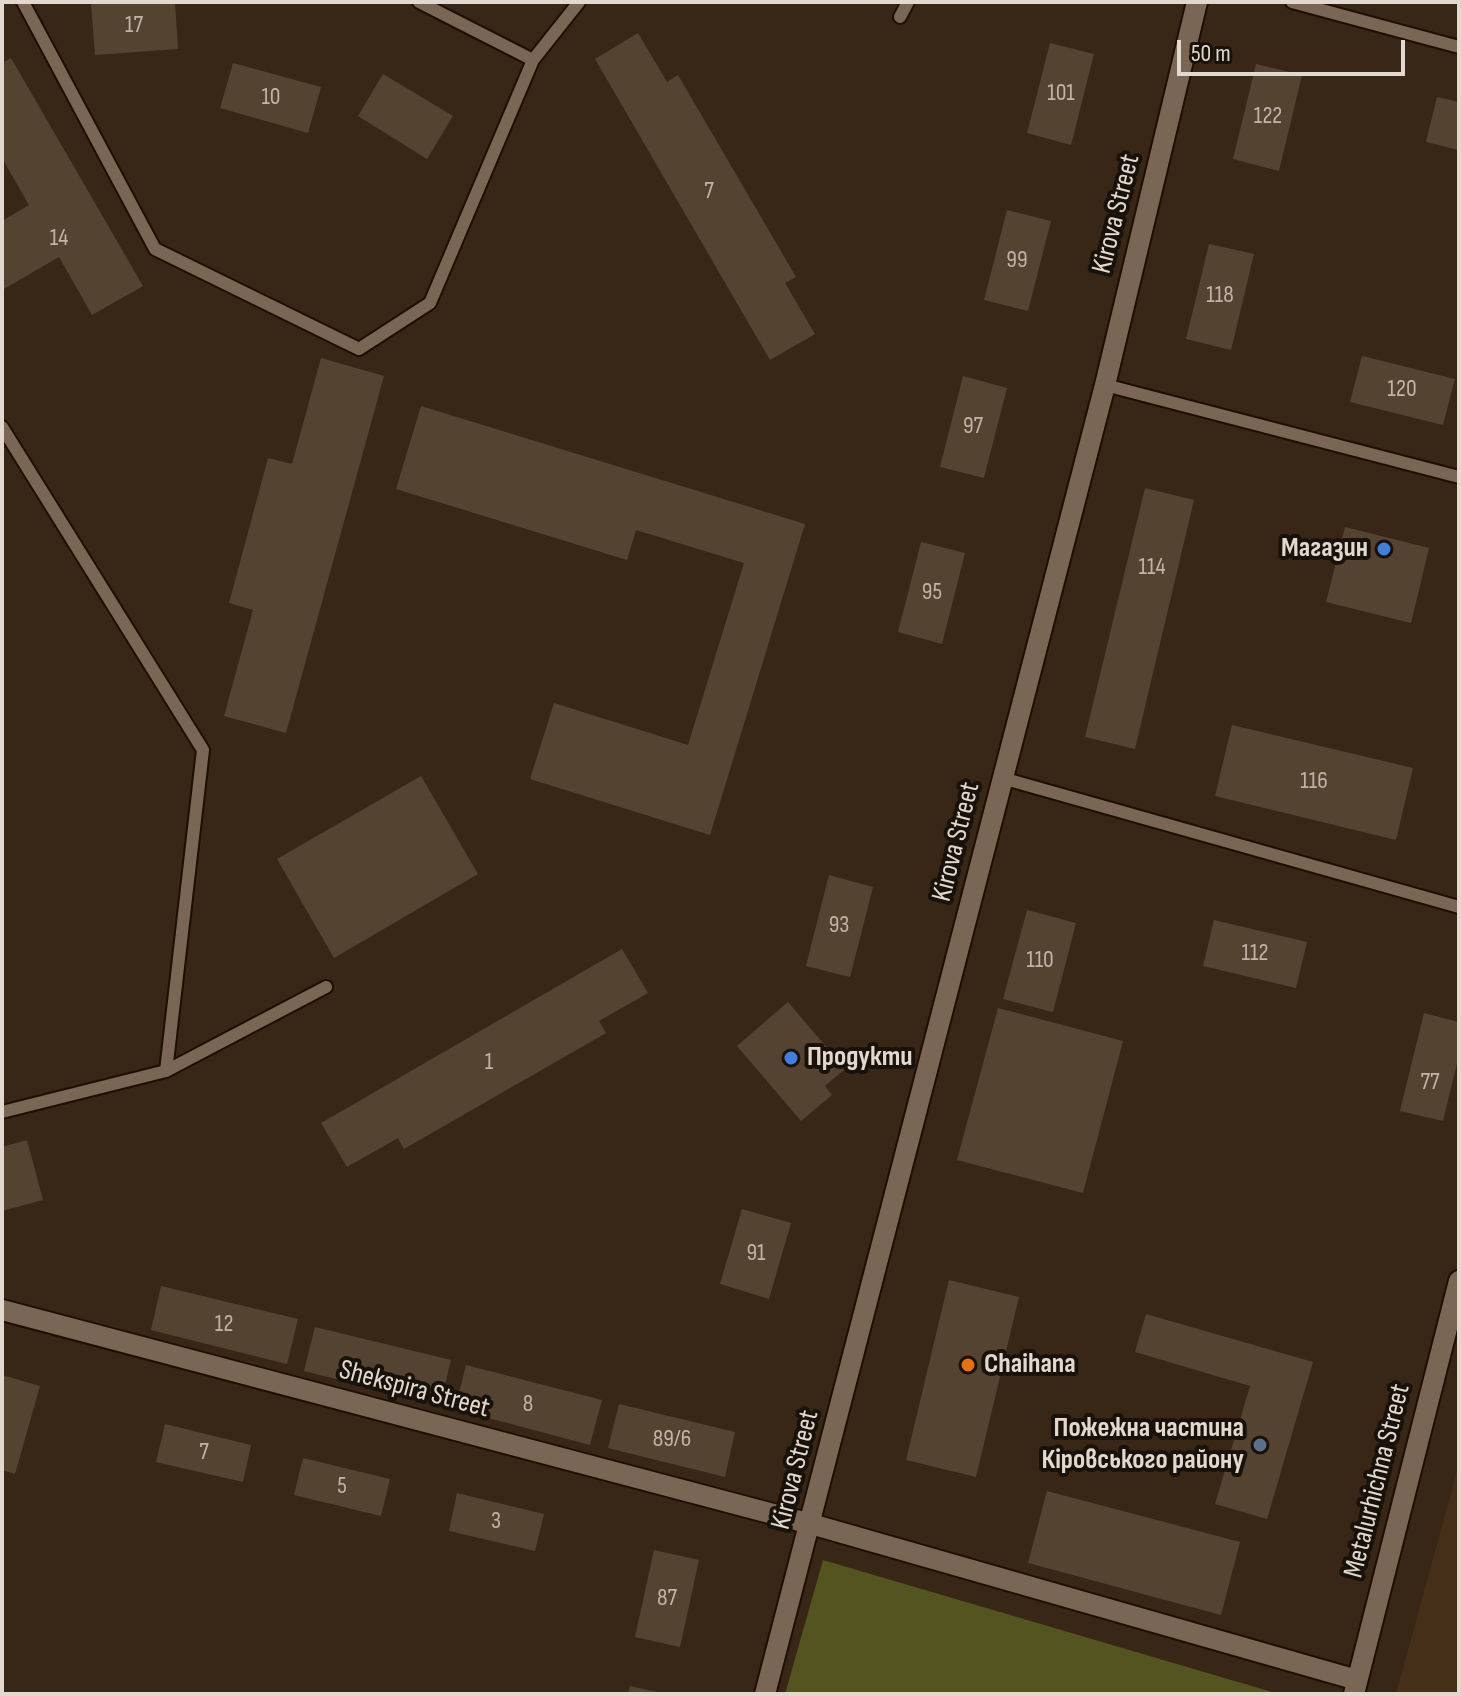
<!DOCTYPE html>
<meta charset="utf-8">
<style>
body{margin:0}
#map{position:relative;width:1461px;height:1696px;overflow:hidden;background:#382716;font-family:"Sofia Sans Condensed",sans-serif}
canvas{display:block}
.frame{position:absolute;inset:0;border:4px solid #e3d8ce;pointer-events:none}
.scale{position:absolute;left:1177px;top:40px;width:228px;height:36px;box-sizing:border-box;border:4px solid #e3d8ce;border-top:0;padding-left:10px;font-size:24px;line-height:28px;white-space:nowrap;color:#e3d8ce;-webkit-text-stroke:6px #19120a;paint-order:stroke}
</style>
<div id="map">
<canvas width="1461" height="1696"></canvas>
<div class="frame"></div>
<div class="scale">50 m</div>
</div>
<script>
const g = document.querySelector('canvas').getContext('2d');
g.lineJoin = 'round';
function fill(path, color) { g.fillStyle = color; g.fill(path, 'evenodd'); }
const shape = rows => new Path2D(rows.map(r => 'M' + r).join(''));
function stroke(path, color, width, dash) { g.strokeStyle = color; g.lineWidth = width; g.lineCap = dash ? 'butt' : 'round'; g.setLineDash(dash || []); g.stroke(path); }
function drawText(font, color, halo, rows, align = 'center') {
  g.font = font + ' "Sofia Sans Condensed",sans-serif'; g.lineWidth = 8; g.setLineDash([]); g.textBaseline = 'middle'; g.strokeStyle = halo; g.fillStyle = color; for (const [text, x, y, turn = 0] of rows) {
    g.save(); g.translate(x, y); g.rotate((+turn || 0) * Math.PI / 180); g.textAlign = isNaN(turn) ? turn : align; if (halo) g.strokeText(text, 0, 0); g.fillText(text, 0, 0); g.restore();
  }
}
fill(shape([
 [1459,1464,1459,1694,1396,1694]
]), '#452f18');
fill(shape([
 [823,1560,1279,1694,785,1694]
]), '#53541f');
fill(shape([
 [175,2,178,49,95,55,91,3],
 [638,33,667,82,678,75,796,277,785,283,815,334,770,360,595,59],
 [1050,43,1094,54,1071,145,1027,133],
 [11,58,143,286,92,315,59,257,2,290,2,221,29,205,2,158,2,63],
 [233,63,321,87,308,133,220,108],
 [1256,64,1302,75,1279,171,1233,159],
 [383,74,453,116,427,159,358,116],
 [1437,97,1459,102,1459,150,1426,142],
 [1007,210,1051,221,1028,311,984,300],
 [1209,244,1254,254,1231,350,1186,339],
 [1362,356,1455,379,1443,425,1350,402],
 [321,358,384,376,286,733,224,716,253,610,229,603,268,458,292,464],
 [963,376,1007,388,984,478,940,467],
 [421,406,805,524,710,835,530,779,554,703,688,745,744,563,636,530,627,560,396,489],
 [1145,488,1194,500,1135,749,1085,737],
 [1345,527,1429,548,1411,623,1326,602],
 [921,542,965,553,942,644,898,632],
 [1232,725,1413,768,1396,840,1215,796],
 [421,776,478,874,334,958,277,859],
 [829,875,873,887,850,977,806,966],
 [1027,910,1076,923,1053,1012,1003,999],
 [1214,920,1307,942,1296,988,1203,966],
 [622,949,648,993,599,1021,606,1033,404,1149,398,1138,347,1167,321,1123],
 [788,1002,845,1069,825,1086,832,1095,801,1121,737,1046],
 [998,1008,1123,1041,1083,1193,957,1160],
 [1424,1013,1459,1022,1459,1055,1443,1121,1400,1111],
 [27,1140,43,1200,2,1211,2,1147],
 [742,1209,791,1223,769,1299,720,1284],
 [949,1280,1019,1297,976,1477,906,1460],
 [161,1286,298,1319,287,1364,151,1330],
 [1146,1314,1313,1362,1267,1519,1215,1504,1250,1386,1135,1352],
 [315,1327,451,1360,440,1405,304,1371],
 [466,1365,602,1400,590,1445,455,1409],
 [2,1375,40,1386,15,1474,2,1470],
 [619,1404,735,1432,725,1477,608,1448],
 [165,1424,251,1445,243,1482,156,1462],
 [303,1458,390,1479,381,1516,294,1495],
 [1047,1491,1240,1542,1221,1615,1028,1563],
 [457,1493,544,1514,535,1551,449,1531],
 [654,1550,699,1560,680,1647,635,1637],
 [630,1686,662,1693,662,1694,628,1694]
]), '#554331');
const service = shape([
 [23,2,155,249,359,349,430,303,533,60,579,2],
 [419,2,533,60],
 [1292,2,1459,47],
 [900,17,908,2],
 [1105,385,1459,477],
 [2,427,203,750,166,1071],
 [1002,778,1459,907],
 [2,1112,166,1071,326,987]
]);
const minor = shape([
 [2,1310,811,1524,1357,1680]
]);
const tertiary = shape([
 [765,1694,1105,385,1197,2],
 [1354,1694,1459,1281]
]);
stroke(service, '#1f0f02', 16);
stroke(minor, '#1f0f02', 24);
stroke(tertiary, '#1f0f02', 24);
stroke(service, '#7a6654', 12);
stroke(minor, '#7a6654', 20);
stroke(tertiary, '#7a6654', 20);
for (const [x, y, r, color] of [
 [1384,549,8,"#3f7fe0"],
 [791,1058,8,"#3f7fe0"],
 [968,1365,8,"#e8710a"],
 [1260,1445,8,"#5c6f8a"]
]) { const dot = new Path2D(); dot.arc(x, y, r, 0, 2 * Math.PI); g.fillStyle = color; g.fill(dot); stroke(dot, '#19120a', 3); }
drawText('24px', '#c0b3a7', null, [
 ["17",134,26],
 ["101",1061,94],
 ["10",271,98],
 ["122",1268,117],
 ["7",709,192],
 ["14",59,239],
 ["99",1017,261],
 ["118",1220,296],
 ["120",1402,390],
 ["97",973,427],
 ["114",1152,568],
 ["95",932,593],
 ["116",1314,782],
 ["93",839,926],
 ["112",1255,954],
 ["110",1040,961],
 ["1",489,1063],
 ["77",1430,1083],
 ["91",756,1254],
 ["12",224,1325],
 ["8",528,1405],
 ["89/6",672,1440],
 ["7",204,1453],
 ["5",342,1487],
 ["3",496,1522],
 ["87",667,1599]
]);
drawText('28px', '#e3d8ce', '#19120a', [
 ["Kirova Street",1117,214,-76],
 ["Kirova Street",957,842,-76],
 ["Shekspira Street",414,1390,15],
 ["Kirova Street",796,1470,-76],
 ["Metalurhichna Street",1378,1481,-76]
]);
drawText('bold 28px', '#e3d8ce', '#19120a', [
 ["Магазин",1368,549],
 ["Продукти",807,1058,"left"],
 ["Chaihana",984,1365,"left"],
 ["Пожежна частина",1244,1429],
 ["Кіровського району",1244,1461]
], 'right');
</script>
